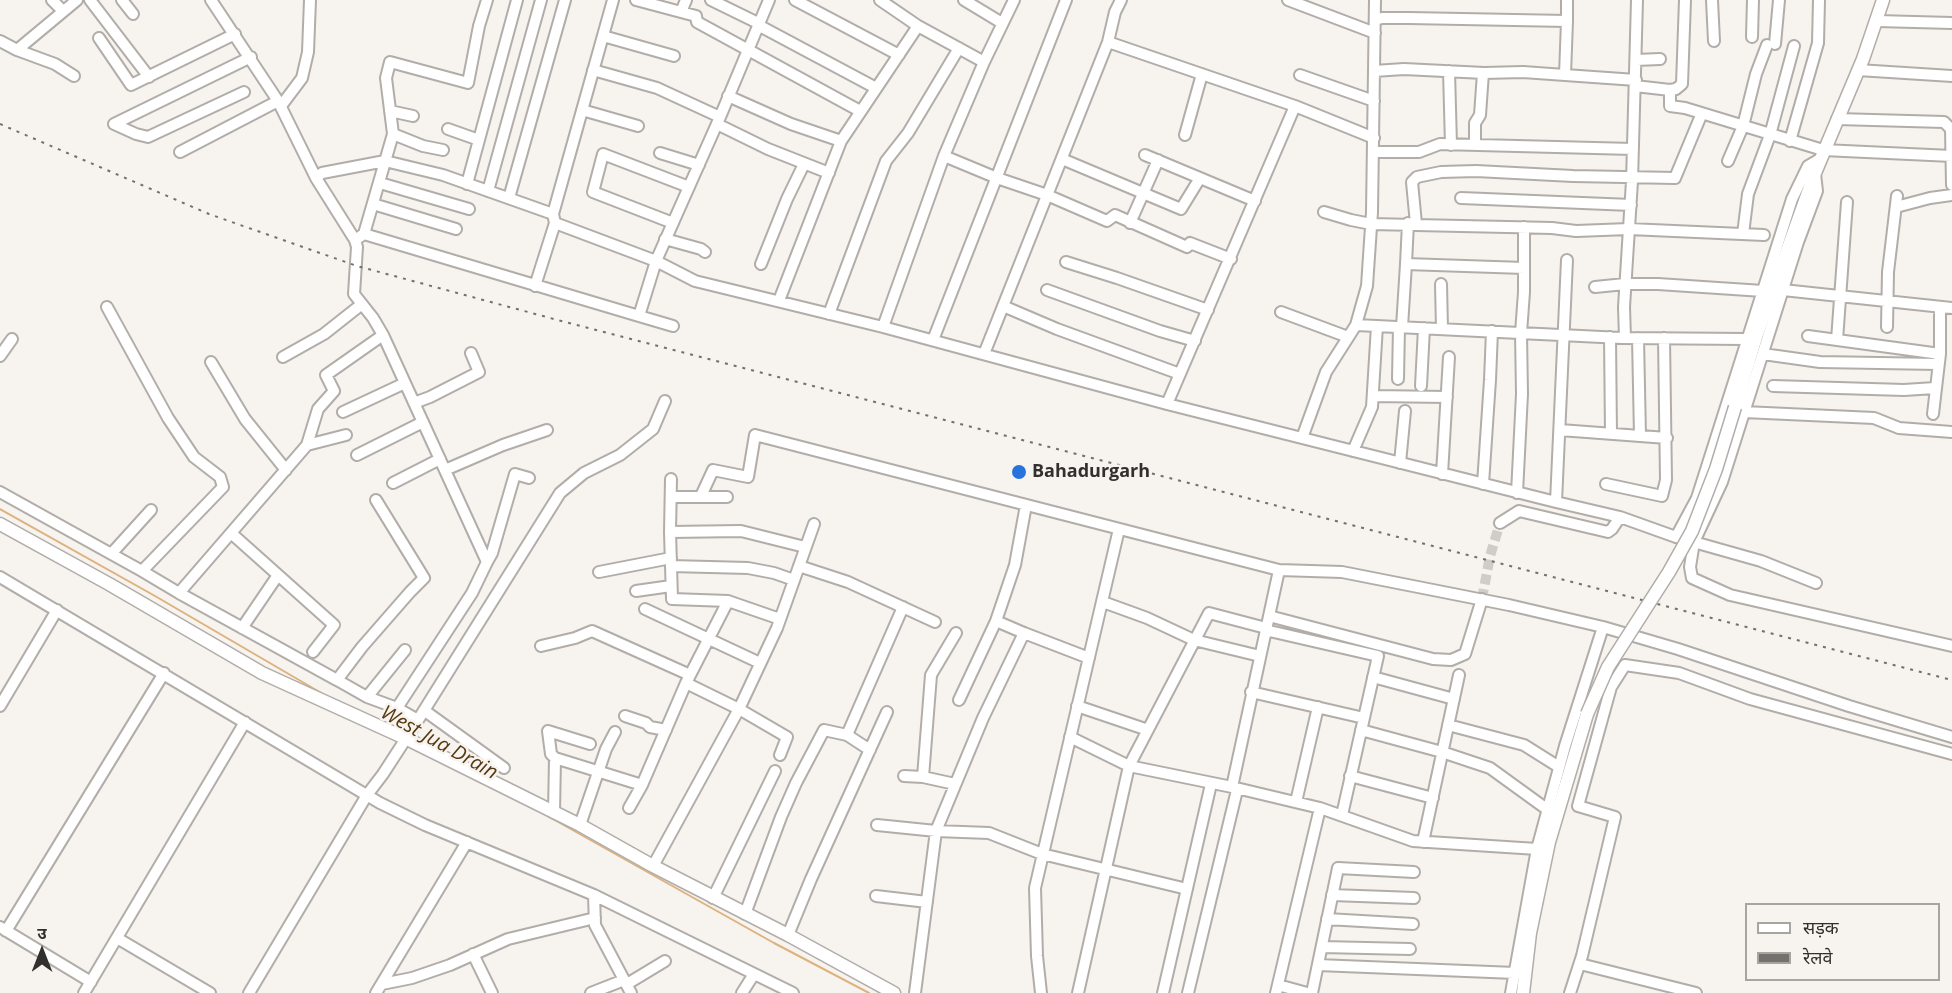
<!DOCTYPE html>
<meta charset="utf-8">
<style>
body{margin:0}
#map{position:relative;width:1952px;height:993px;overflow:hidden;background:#f7f3ee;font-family:"Open Sans","Noto Sans Devanagari",sans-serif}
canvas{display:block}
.legend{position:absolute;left:1745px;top:903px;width:195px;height:78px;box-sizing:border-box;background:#f7f3ee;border:2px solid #a8a5a1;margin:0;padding:8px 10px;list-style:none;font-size:18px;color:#32302e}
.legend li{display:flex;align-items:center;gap:12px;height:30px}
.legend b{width:30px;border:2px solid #a8a5a1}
.north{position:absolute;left:12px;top:921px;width:60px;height:60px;-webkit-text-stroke:4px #f7f3ee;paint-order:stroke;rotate:0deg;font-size:16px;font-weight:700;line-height:24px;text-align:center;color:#32302e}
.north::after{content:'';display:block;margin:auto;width:21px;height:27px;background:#32302e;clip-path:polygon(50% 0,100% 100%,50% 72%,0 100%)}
</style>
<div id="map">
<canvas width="1952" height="993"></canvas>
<ul class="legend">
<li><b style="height:8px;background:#fff"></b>सड़क</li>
<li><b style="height:8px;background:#73706d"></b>रेलवे</li>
</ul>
<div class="north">उ</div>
</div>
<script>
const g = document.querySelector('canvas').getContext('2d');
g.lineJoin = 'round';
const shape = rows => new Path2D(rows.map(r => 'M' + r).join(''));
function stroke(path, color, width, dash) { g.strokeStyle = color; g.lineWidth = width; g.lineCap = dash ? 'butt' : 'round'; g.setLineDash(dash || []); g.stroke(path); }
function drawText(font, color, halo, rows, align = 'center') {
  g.font = font + ' "Open Sans",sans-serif'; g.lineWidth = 5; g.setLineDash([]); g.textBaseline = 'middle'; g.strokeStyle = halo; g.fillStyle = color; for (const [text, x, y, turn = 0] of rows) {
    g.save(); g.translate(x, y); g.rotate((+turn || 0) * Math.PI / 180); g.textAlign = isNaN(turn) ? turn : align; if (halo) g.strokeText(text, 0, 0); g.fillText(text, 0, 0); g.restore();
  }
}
stroke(shape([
 [0,509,155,596,323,694],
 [544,814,774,943,869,993]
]), '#ddb27f', 2);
stroke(shape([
 [1482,599,1490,556,1500,523]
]), '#d0ccc8', 10, [10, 5]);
const minor = shape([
 [52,0,63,11],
 [90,0,149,77],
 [122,0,133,14],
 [211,0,278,101,316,178,355,240,357,247,354,294,373,318,383,335,487,562,472,593,397,708],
 [636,0,696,16,697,22,860,111],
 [711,0,758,23],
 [795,0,899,55],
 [880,0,918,26,984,62],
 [964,0,1002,23],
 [1288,0,1375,33],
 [1712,0,1714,41],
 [681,12,686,0],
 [1375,20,1382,18,1409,18,1567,21,1567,0],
 [1877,21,1952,23],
 [758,25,876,88],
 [603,36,674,56],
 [1752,37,1753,0],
 [99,38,131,85,235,34],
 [0,41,17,50,77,0],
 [1108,42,1295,106,1374,138],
 [1775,44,1779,0],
 [17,50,55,64,74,76],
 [1636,60,1660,59],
 [593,70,657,88,720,117,769,0],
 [1858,70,1952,76],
 [1374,71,1404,69,1484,73,1523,72,1565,75,1567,21],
 [1449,71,1451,145],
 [1300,75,1374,101],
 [1565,75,1636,80],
 [1635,86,1670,90,1676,89,1682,84,1685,0],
 [1670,90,1670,106,1685,108,1823,150,1952,156],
 [244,92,148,137,136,134,114,124,251,57],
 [728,96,791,124,841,141],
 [281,106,302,78,308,52,310,0],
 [582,110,638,126],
 [390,111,413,116],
 [1837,119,1944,122,1951,129,1952,185],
 [717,124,768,149,829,173],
 [448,129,479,140],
 [393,134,423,146,443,150],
 [1185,135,1202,74],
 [1790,141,1818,43,1819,0],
 [1475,145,1475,123,1480,115,1483,73],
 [180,152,278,101],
 [1373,152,1419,152,1440,144,1633,149],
 [660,153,699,165],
 [1145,155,1255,201],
 [944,156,997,178,1047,195,1107,221,1115,215,1187,247,1190,243,1231,259],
 [1062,159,1181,209,1200,178],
 [1728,161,1743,126,1756,74,1767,45],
 [1815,174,1817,191,1798,242,1722,482,1694,542,1690,567,1692,578,1730,595,1952,646],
 [316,178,322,173,385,161,443,175,553,214,555,223,656,261,695,281,883,327,1167,404,1556,502],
 [380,183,469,209],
 [467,184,517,0],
 [488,191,541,0],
 [509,198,565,0],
 [1461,198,1631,205],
 [373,204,456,229],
 [1896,207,1930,198,1952,195],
 [1324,212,1351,220,1371,224,1552,228,1576,231,1629,229,1764,235],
 [553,214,613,0],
 [673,223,593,192,603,154,689,187],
 [1130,223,1158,160],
 [1408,223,1406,264,1524,268],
 [1416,224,1412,182,1417,177,1441,172,1476,171,1573,176,1675,178,1702,113],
 [364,234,639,316,656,261,720,117],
 [1743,234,1748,194,1770,135,1794,46],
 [358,238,364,234,393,134,386,78,390,62,468,83,479,26,487,0],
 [665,239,701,249,705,252],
 [1567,260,1556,502,1620,517,1676,537,1761,561,1816,583],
 [1066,262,1117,278,1208,310],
 [761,264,787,199,804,164],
 [1441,284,1442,329],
 [535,286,555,223],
 [1595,287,1625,284,1658,284,1763,291],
 [1047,290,1160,331,1195,341],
 [1783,290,1952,308],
 [780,298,841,141,918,26],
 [1003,306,1057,329,1180,374],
 [107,307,168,418,194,457,220,477,223,487,142,571,179,593,307,445,318,409,334,391,326,375,383,335],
 [1281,312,1348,337],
 [829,314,886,161,908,133,959,48],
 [639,316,673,326],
 [1356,325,1622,338,1746,339],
 [883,327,944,156,984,62,1014,0],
 [1402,327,1406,264],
 [1887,327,1888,272,1897,196],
 [1808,336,1940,354],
 [1610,337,1611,434],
 [1625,338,1624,307,1632,181,1637,0],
 [1638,338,1640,436],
 [933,340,1066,0],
 [1837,340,1847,202],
 [984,354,1108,42,1115,12,1121,0],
 [1763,354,1820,362,1938,364],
 [0,356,12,339],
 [283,357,324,334,362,304],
 [211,362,245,419,286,470],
 [1398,379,1399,327],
 [1421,386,1424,328],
 [1773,386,1904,390,1935,388],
 [1373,396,1447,397],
 [414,403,430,397,479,372,471,353],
 [1167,404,1295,106],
 [343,412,405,383],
 [1744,412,1874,418,1899,428,1952,432],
 [1933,414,1940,354,1940,307],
 [1560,430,1667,438],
 [1302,438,1326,372,1356,325,1367,286,1372,212,1375,0],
 [307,445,346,435],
 [1353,451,1372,407,1377,326],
 [357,455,423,422],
 [1400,463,1405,411],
 [445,470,503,445,547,430],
 [1442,474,1449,357],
 [393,483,440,459],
 [1483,484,1490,380,1492,331],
 [1606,484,1662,496,1666,480,1664,338],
 [0,492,142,571],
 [1517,493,1522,394,1521,333,1524,292,1524,227],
 [701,496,713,470,748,477,755,435,1279,570,1342,572,1509,605,1603,627,1565,746,1537,849,1511,993],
 [672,497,727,497],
 [1500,523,1519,511,1608,532,1612,529,1620,517],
 [670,532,671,479],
 [231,533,334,625,313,652],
 [1676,537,1697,498,1792,199,1808,166,1820,159],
 [112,553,151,510],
 [487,562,492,553,515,474,529,478],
 [671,566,748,568,774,573,794,580],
 [799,566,848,582,935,622],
 [599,572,671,558],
 [0,577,380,803,425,825,594,895,793,993],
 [636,591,671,586],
 [179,593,337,680],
 [1103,602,1147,618,1194,640,1260,656],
 [645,609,760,663],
 [1269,616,1433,659,1451,660,1465,654,1482,599],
 [780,619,728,601,672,599,670,532,741,531,805,547],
 [996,621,1024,633],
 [1603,627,1678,649,1849,706,1952,737],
 [242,628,278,575],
 [1265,630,1378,656,1342,815],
 [541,646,575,638,592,631,690,675],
 [1373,677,1454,699],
 [686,683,739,709,787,737,780,755],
 [1251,692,1364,718],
 [367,697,337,680,362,647,410,592,424,578,376,500],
 [959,700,996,621,1015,565,1026,505],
 [0,706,57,610],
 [1077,706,1148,730],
 [425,711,504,768],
 [625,716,646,723,650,727,666,730],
 [418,720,560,493,584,473,620,455,653,429,665,401],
 [1448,725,1524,745,1559,767],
 [1361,730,1442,752,1490,768,1548,810],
 [847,735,903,607],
 [1070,737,1129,766,1232,787,1320,808,1413,841,1537,849],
 [555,758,551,754,548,731,590,744],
 [904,776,923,777],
 [1350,776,1433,798],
 [955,784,923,777,931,675,956,633],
 [1232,787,1279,570],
 [1296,802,1318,707],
 [629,808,642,785],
 [554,813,555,758,642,785,686,683,728,601],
 [580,825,606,749,615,732],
 [877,825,936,831,989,833,1042,854,1187,889],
 [1423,842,1459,675],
 [653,866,739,709,777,628,814,524],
 [594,895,595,925,631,993],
 [1332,895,1414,898],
 [876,896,927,902],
 [713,898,775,771],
 [745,914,781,817,796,783,824,730,847,735,870,750],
 [1327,919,1413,924],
 [0,927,91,982],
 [6,931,164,673],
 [788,935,811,879,887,712],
 [117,938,210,993],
 [1322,947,1410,949],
 [473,954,492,993],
 [1580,964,1696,993],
 [1318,965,1515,973],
 [382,984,412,978,450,965,508,939,595,918],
 [627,984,665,961],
 [1278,985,1307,993],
 [84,993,245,722],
 [249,993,367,795,383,774,418,720,397,708,367,697,405,650],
 [376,993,467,842],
 [591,993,624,980],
 [742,993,754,974],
 [915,993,936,831,983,718,1024,633,1089,658],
 [1041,993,1037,956,1035,888,1119,529],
 [1078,993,1129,766,1209,613,1266,628],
 [1163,993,1211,784],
 [1188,993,1237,790],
 [1276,993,1320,808],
 [1312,993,1338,868,1414,872],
 [1570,993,1582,956,1615,817,1578,806,1611,687,1625,665,1679,673,1750,699,1952,754]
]);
const major = shape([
 [1735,407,1756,337,1815,173,1863,59,1883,0],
 [0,524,109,584,262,673,407,739,580,825,653,866,788,935,894,993],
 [1523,993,1530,933,1549,842,1587,714]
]);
stroke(minor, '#b2ada9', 14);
stroke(major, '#b2ada9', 15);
stroke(minor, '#fff', 10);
stroke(major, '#fff', 12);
stroke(shape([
 [0,124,209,214,357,266,565,322,1952,680]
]), '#73706d', 2, [3, 6]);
const majorBridge = shape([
 [1587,714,1608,667,1669,572,1692,531,1716,469,1735,407]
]);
stroke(majorBridge, '#b2ada9', 15, []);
stroke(majorBridge, '#fff', 12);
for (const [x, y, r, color] of [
 [1019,472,8,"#2872de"]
]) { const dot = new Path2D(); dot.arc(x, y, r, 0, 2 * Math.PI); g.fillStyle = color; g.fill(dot); stroke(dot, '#f7f3ee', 2); }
drawText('bold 18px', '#32302e', '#f7f3ee', [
 ["Bahadurgarh",1032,472]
], 'left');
drawText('italic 20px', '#573912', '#f7f3ee', [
 ["West Jua Drain",439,743,29]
]);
</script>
